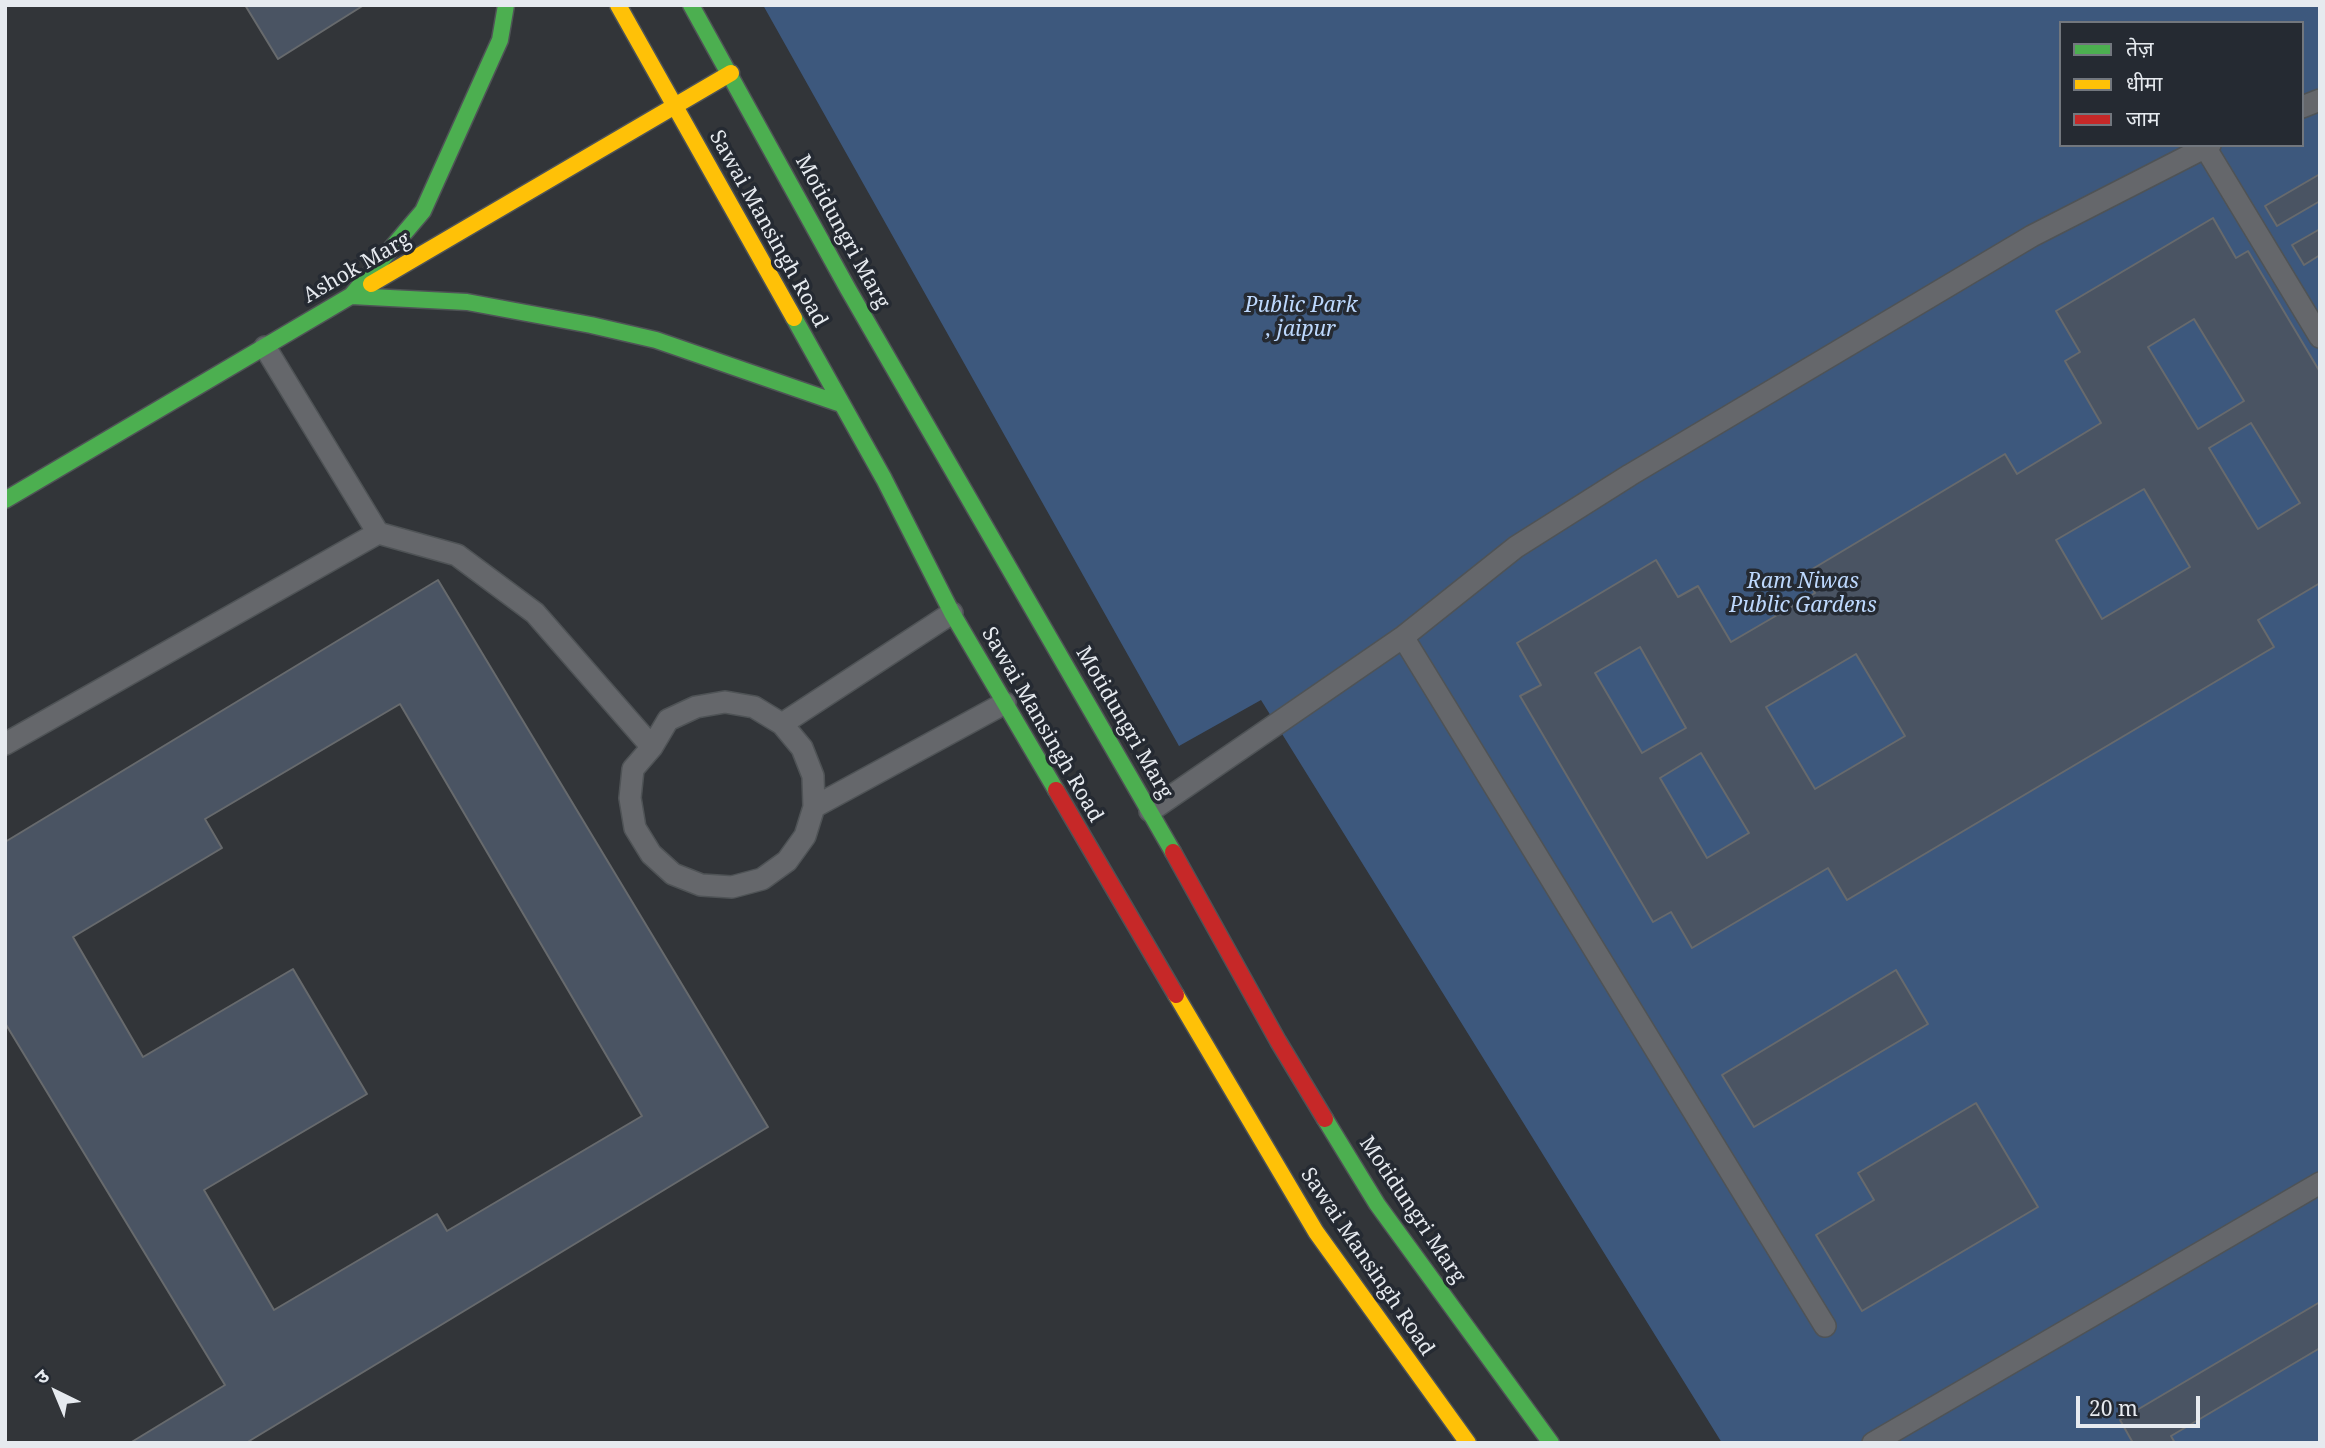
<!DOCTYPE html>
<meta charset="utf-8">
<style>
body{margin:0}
#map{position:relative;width:2325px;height:1448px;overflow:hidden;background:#323539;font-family:"Noto Serif","Noto Sans Devanagari",serif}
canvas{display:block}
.frame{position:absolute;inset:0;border:7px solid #e6eaef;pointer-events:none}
.legend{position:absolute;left:2059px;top:21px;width:245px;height:126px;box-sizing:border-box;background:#252a32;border:2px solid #72777e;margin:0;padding:9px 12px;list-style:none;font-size:21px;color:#e6eaef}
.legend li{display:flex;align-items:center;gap:14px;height:35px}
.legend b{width:35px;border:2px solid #72777e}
.north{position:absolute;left:21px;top:1357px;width:70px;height:70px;-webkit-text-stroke:5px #252a32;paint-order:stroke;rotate:317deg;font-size:19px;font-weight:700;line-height:28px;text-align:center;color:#e6eaef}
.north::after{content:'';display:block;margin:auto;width:24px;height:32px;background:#e6eaef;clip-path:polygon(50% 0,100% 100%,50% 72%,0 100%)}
.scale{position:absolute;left:2076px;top:1396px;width:124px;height:32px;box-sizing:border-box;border:4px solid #e6eaef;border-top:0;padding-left:9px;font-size:21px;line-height:24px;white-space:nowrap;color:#e6eaef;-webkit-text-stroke:5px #252a32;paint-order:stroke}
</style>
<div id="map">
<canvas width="2325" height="1448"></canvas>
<div class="frame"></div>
<ul class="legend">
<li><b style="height:9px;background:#4caf50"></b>तेज़</li>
<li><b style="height:9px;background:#ffc107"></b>धीमा</li>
<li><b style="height:9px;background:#c62828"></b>जाम</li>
</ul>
<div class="north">उ</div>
<div class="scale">20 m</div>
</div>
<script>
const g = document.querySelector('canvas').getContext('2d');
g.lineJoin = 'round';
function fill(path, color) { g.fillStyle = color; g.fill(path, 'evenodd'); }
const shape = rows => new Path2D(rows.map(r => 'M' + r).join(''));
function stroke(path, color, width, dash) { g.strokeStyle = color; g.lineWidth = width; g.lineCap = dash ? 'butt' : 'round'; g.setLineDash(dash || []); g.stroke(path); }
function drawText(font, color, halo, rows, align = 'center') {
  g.font = font + ' "Noto Serif",serif'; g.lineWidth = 7; g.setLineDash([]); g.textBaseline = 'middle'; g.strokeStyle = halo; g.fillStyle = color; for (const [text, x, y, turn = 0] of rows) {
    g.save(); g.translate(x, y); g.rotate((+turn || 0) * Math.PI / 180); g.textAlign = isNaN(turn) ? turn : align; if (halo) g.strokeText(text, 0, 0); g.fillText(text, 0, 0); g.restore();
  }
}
fill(shape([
 [763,5,2320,5,2320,1443,1722,1443,1261,700,1179,746],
 [2061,23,2302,23,2302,145,2061,145]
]), '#3d587d');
const building = shape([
 [245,5,364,5,278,59,245,5],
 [2320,174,2320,201,2277,226,2265,206,2320,174],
 [2213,218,2236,258,2248,251,2320,372,2320,583,2258,620,2274,647,1847,900,1828,868,1692,948,1671,912,1653,922,1520,696,1541,685,1517,643,1656,560,1678,597,1698,586,1731,642,1815,593,1804,574,2005,454,2017,474,2101,423,2065,361,2080,352,2056,311,2213,218],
 [2194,319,2244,401,2198,429,2148,347,2194,319],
 [2251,423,2300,503,2258,529,2209,448,2251,423],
 [2144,489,2190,567,2102,619,2056,540,2144,489],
 [1640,647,1686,728,1642,753,1595,673,1640,647],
 [1856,654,1905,736,1815,789,1766,707,1856,654],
 [1701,753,1749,833,1707,858,1660,778,1701,753],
 [2320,229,2320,255,2304,265,2292,245,2320,229],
 [438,580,768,1127,246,1443,130,1443,225,1385,5,1023,5,842,438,580],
 [400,704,642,1116,447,1231,437,1214,274,1310,204,1190,367,1094,293,969,143,1057,73,937,222,848,205,819,400,704],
 [1896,970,1928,1024,1754,1127,1722,1075,1896,970],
 [1976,1103,2038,1207,1862,1311,1816,1235,1874,1200,1858,1173,1976,1103],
 [2320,1302,2320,1348,2171,1436,2175,1443,2133,1443,2120,1420,2320,1302]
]);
fill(building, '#4a5463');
stroke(building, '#676a6d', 2);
const lane = shape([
 [2302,107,2320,100],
 [2205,147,2320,337],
 [265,347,378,533],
 [1403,637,1516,547,1630,475,2032,236,2210,145],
 [782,724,952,613],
 [5,744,378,533,457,555,535,613,652,747],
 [814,807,813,776,802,748,782,724,754,707,725,702,696,707,668,720,652,747,633,769,630,798,635,828,651,854,673,874,701,885,732,887,762,879,787,861,805,836,814,807,1005,703],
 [1150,811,1403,637,1825,1326],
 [1873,1443,2320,1183]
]);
const fast = shape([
 [691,5,848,289,1173,852],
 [351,296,467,302,591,325,656,340,841,404],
 [351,296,423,211,500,40,506,5],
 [794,318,884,479,952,613,1056,790],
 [5,500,371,284],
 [1325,1119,1377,1204,1551,1443]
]);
const slow = shape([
 [618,5,794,318],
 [371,284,731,73],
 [1176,995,1316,1232,1468,1443]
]);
const jam = shape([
 [1056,790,1176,995],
 [1173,852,1278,1041,1325,1119]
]);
stroke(lane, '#4f5356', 24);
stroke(fast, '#4f5356', 19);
stroke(slow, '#4f5356', 19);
stroke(jam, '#4f5356', 19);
stroke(lane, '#65676b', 21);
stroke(fast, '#4caf50', 16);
stroke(slow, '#ffc107', 16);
stroke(jam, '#c62828', 16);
drawText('21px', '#e6eaef', '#252a32', [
 ["Sawai Mansingh Road",768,229,61],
 ["Motidungri Marg",842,232,61],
 ["Ashok Marg",357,268,-30],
 ["Motidungri Marg",1124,723,60],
 ["Sawai Mansingh Road",1042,725,60],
 ["Motidungri Marg",1412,1210,56],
 ["Sawai Mansingh Road",1367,1262,56]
]);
drawText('italic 21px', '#bdd8fd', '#252a32', [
 ["Public Park",1301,306],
 [", jaipur",1301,330],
 ["Ram Niwas",1803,582],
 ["Public Gardens",1803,606]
]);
</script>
